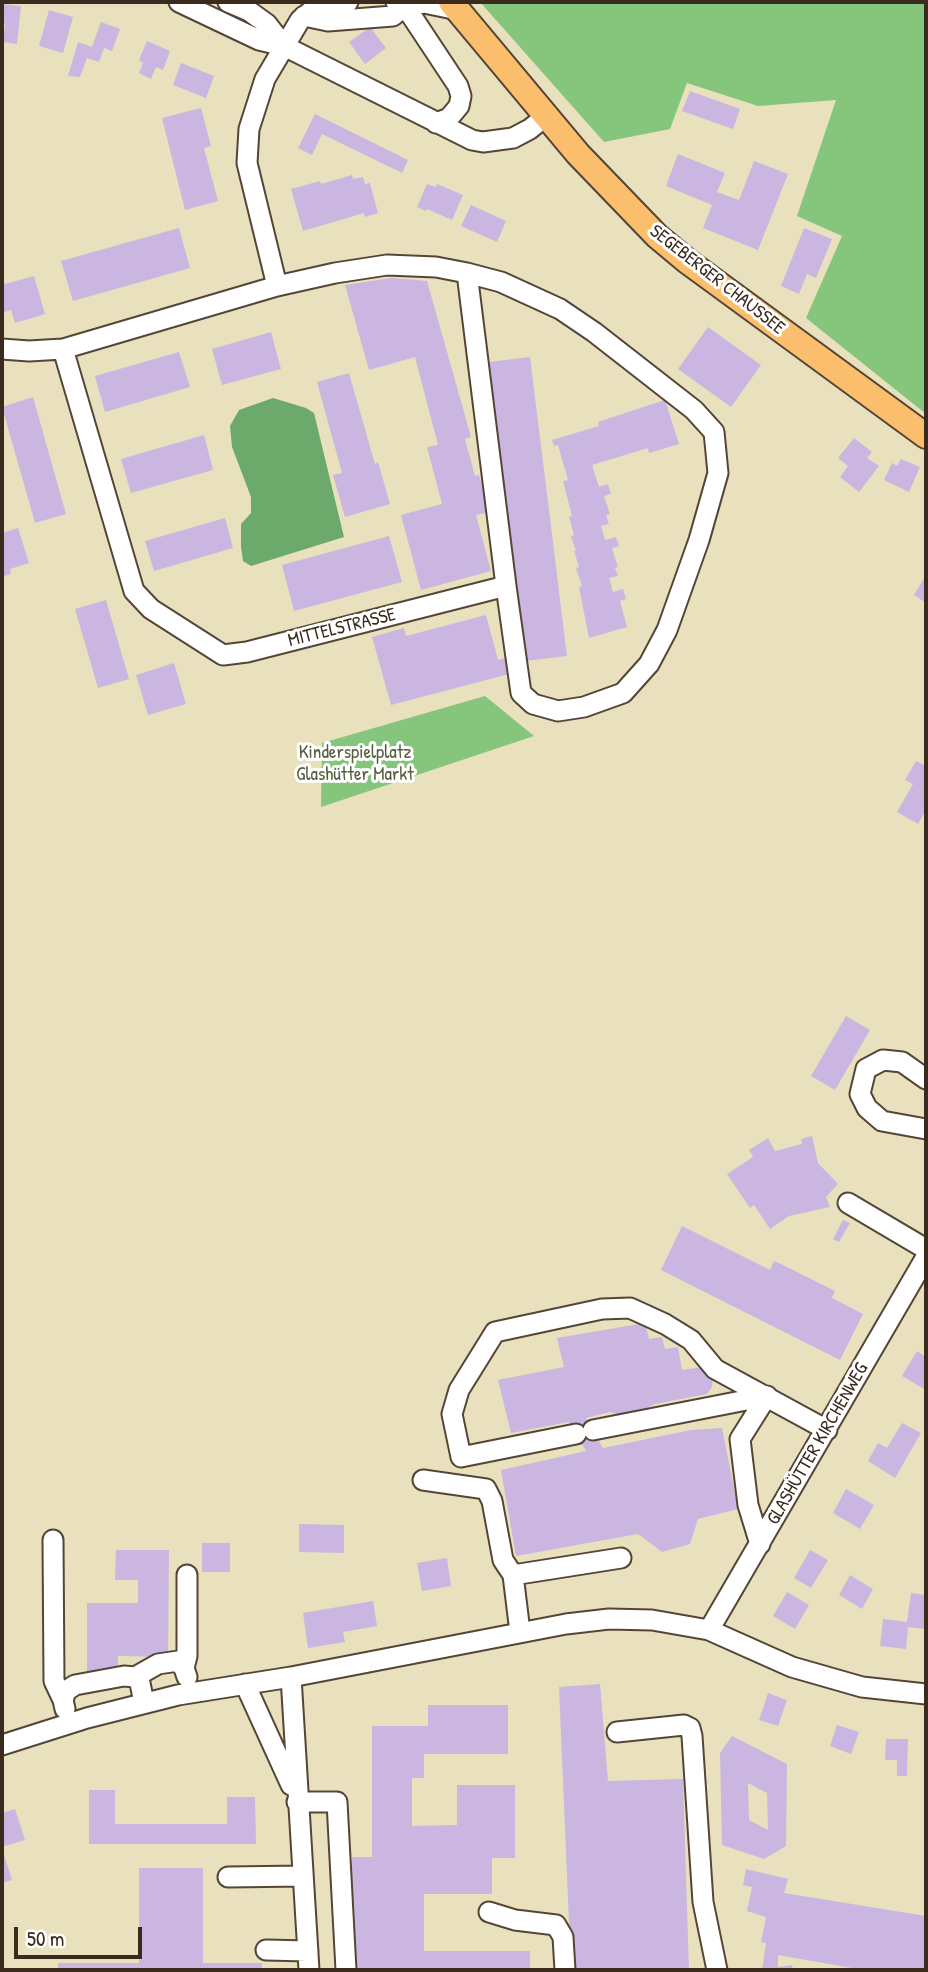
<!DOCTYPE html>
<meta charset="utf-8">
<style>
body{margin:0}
#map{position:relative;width:928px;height:1972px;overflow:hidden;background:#e9e1be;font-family:"Patrick Hand",sans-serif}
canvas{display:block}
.frame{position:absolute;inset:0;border:4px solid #3b2a1e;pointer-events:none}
.scale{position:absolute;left:14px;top:1927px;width:128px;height:32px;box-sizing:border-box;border:4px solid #3b2a1e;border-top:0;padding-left:9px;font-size:21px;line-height:24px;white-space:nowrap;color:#3b2a1e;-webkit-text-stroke:5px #fff;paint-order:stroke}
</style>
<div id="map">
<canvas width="928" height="1972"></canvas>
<div class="frame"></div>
<div class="scale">50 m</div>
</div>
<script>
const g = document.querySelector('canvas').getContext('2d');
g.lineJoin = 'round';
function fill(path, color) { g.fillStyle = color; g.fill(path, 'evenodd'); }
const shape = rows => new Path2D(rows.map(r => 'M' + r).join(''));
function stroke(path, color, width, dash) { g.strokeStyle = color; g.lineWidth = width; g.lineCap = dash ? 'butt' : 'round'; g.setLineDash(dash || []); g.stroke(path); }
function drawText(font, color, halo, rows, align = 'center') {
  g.font = font + ' "Patrick Hand",sans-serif'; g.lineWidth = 6; g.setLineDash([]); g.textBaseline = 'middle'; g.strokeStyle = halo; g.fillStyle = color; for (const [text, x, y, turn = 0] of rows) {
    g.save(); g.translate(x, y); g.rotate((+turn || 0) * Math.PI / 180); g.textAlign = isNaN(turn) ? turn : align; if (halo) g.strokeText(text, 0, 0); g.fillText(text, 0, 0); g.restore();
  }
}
fill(shape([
 [480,2,926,2,926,414,806,318,842,236,797,216,836,100,758,106,687,83,670,129,604,142],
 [485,696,534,736,321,807,322,743]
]), '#86c57c');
fill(shape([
 [273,398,306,408,314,413,344,537,251,566,243,561,241,547,241,524,251,513,251,497,232,447,230,426,239,410]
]), '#6caa6c');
fill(shape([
 [2,4,21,6,17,44,3,42,5,24,2,23],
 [49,10,73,17,63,53,39,46],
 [101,22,120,29,112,51,104,48,99,62,87,58,80,77,68,76,78,42,92,47],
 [370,27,386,48,365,64,349,42],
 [147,41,170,51,163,70,156,67,151,79,139,73,143,63,139,60],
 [181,63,214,76,206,98,173,85],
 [690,91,740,109,733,129,682,111],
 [201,108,211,146,204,148,218,201,185,210,162,118],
 [315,114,408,160,402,173,322,134,312,155,298,148],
 [678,154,725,173,717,192,739,200,754,161,788,174,758,250,703,228,712,205,666,186],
 [352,175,353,179,363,177,365,184,370,183,378,213,365,217,364,213,303,231,291,189,320,181,321,184],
 [427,184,436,187,437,184,463,195,452,220,427,209,426,211,417,207],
 [471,205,506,221,497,242,461,226],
 [179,228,190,268,73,301,61,261],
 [804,228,832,239,816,278,807,274,799,294,781,286],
 [2,275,5,284,34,276,45,314,15,323,11,310,2,313],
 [391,278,427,281,471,437,465,439,475,476,479,475,489,512,476,515,491,571,421,590,401,515,442,504,427,447,438,445,415,357,369,370,345,285],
 [708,327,761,365,731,407,678,369],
 [271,332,281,369,222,385,212,349],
 [179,352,190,387,105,412,95,376],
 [530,357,567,656,525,661,489,362],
 [349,373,375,464,378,462,390,504,345,517,333,475,342,473,317,382],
 [33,397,66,514,35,523,2,407],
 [665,400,679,444,649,453,648,448,592,465,599,487,608,484,611,494,604,496,610,514,606,515,609,524,601,526,605,540,616,537,619,546,612,548,618,567,615,568,618,576,609,578,613,592,623,589,626,599,620,601,627,627,589,638,579,587,582,586,576,568,579,567,574,551,576,551,571,536,574,535,569,517,572,516,563,481,568,480,558,445,554,446,552,440,599,426,598,422],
 [204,435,213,470,131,493,121,459],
 [854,438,872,452,867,458,879,466,859,492,840,477,848,466,838,458],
 [901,459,920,467,909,492,884,480,892,463,897,466],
 [225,518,233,548,154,571,145,541],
 [18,528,29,563,10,569,11,574,2,577,2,533],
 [389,536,402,582,294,611,282,565],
 [926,575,926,603,914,595],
 [106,600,129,679,98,688,75,609],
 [486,615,498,660,509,657,513,673,391,705,372,637,404,628,406,636],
 [174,663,186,704,148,715,136,675],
 [916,761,926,766,926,810,918,824,897,812,913,784,905,780],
 [846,1016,870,1030,835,1090,811,1076],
 [812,1136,818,1163,838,1184,826,1197,830,1207,789,1216,770,1229,754,1205,750,1208,727,1174,753,1157,749,1150,768,1138,775,1151,802,1144,801,1139],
 [843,1220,850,1223,839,1242,833,1239],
 [682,1226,770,1270,774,1261,781,1264,835,1291,832,1298,863,1314,840,1360,661,1270],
 [645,1323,649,1339,662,1337,665,1349,678,1347,682,1370,702,1367,713,1378,712,1387,707,1394,655,1404,634,1414,620,1415,610,1412,586,1418,603,1448,691,1430,722,1428,738,1509,698,1519,690,1544,662,1552,638,1534,516,1556,501,1470,586,1451,569,1422,511,1433,498,1380,564,1367,557,1338],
 [917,1351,926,1357,926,1390,902,1376],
 [902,1423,921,1433,895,1478,868,1461,878,1443,887,1448],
 [846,1489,874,1505,860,1529,833,1513],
 [299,1524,344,1525,344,1553,299,1552],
 [202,1543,230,1543,230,1572,202,1572],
 [116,1550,169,1550,168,1657,118,1656,118,1677,87,1677,87,1603,138,1603,138,1580,115,1580],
 [810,1550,828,1560,811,1588,794,1578],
 [447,1558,451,1586,422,1591,417,1563],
 [850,1575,873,1589,862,1609,839,1595],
 [787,1592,809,1605,795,1629,773,1616],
 [911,1593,926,1595,926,1629,908,1627,906,1649,880,1646,883,1619,907,1622],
 [373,1601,377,1626,343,1632,345,1642,308,1648,303,1613],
 [600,1684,608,1781,683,1779,689,1970,571,1970,559,1687],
 [768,1693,787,1700,778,1726,759,1720],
 [428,1705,508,1705,508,1754,424,1754,424,1778,412,1778,412,1826,457,1825,457,1785,515,1785,515,1858,492,1858,492,1894,424,1894,424,1951,530,1951,530,1970,352,1970,352,1857,372,1857,372,1726,428,1726],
 [837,1725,859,1732,851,1754,830,1746],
 [732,1736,787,1764,786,1846,764,1859,722,1845,720,1753],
 [748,1783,767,1793,768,1830,749,1820],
 [886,1739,908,1739,907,1776,897,1776,897,1760,885,1760],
 [89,1790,115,1790,115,1824,227,1824,227,1797,255,1797,256,1844,89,1844],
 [15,1809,25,1840,2,1847,2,1813],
 [2,1849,12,1880,2,1883],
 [139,1868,203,1868,203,1963,262,1963,262,1970,58,1970,58,1963,139,1963],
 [746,1869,788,1879,784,1893,926,1916,926,1970,863,1970,778,1955,778,1967,792,1965,793,1970,762,1970,766,1943,761,1942,766,1917,747,1911,752,1887,743,1885]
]), '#cab6e0');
const minor = shape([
 [179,2,259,40,284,46,472,140,483,142,513,138,530,129,546,116],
 [228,2,249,11,267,24,284,46],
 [396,2,405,6,458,86,461,96,459,106,449,118,436,123],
 [304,16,328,21,393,16,405,6,424,3,458,10],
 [277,286,247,163,249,129,265,79,300,20,316,7,326,3,348,2],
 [2,349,29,351,63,349,277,286,335,273,387,265,436,267,467,273,501,282,560,309,594,332,694,410,714,432,718,473,699,540,667,630,649,664,623,693,584,707,558,711,533,704,521,693,506,586],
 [63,349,134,591,151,609,223,655,247,652,506,586,467,273],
 [926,1079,902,1062,883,1060,866,1069,860,1094,867,1108,882,1121,926,1129],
 [848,1203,926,1249],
 [593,1430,767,1396],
 [576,1434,461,1457,452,1414,459,1390,495,1332,602,1309,630,1308,665,1324,691,1340,715,1369,827,1430],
 [423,1480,486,1489,492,1501,503,1560,513,1575],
 [53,1540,54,1681,63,1700],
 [760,1544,748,1505,740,1439,767,1396],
 [709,1630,926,1257],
 [520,1632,513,1575,621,1558],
 [184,1668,187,1656,187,1575],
 [135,1677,158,1664,178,1661,184,1668,187,1677],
 [291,1677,309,1970],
 [245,1684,291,1785],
 [65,1709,63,1700,66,1691,75,1685,124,1676,135,1677,140,1683,144,1703],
 [617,1732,684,1725,690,1728,692,1736,703,1902,717,1970],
 [2,1745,87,1718,178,1695,291,1677,566,1624,609,1619,652,1620,709,1630,792,1667,862,1687,926,1694],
 [297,1802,337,1802,346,1970],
 [228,1877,303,1876],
 [489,1912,515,1920,556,1925,563,1937,565,1970],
 [266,1950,308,1951]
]);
const major = shape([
 [451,2,578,154,657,236,687,261,926,436]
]);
stroke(minor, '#554536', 23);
stroke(major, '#554536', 28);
stroke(minor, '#fff', 19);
stroke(major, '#fabe6d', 24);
drawText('19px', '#3b2a1e', '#fff', [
 ["SEGEBERGER CHAUSSEE",717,280,38],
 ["MITTELSTRASSE",342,628,-14],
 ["GLASHÜTTER KIRCHENWEG",818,1444,-60]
]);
drawText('19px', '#55603f', '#fff', [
 ["Kinderspielplatz",355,753],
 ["Glashütter Markt",355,775]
]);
</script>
